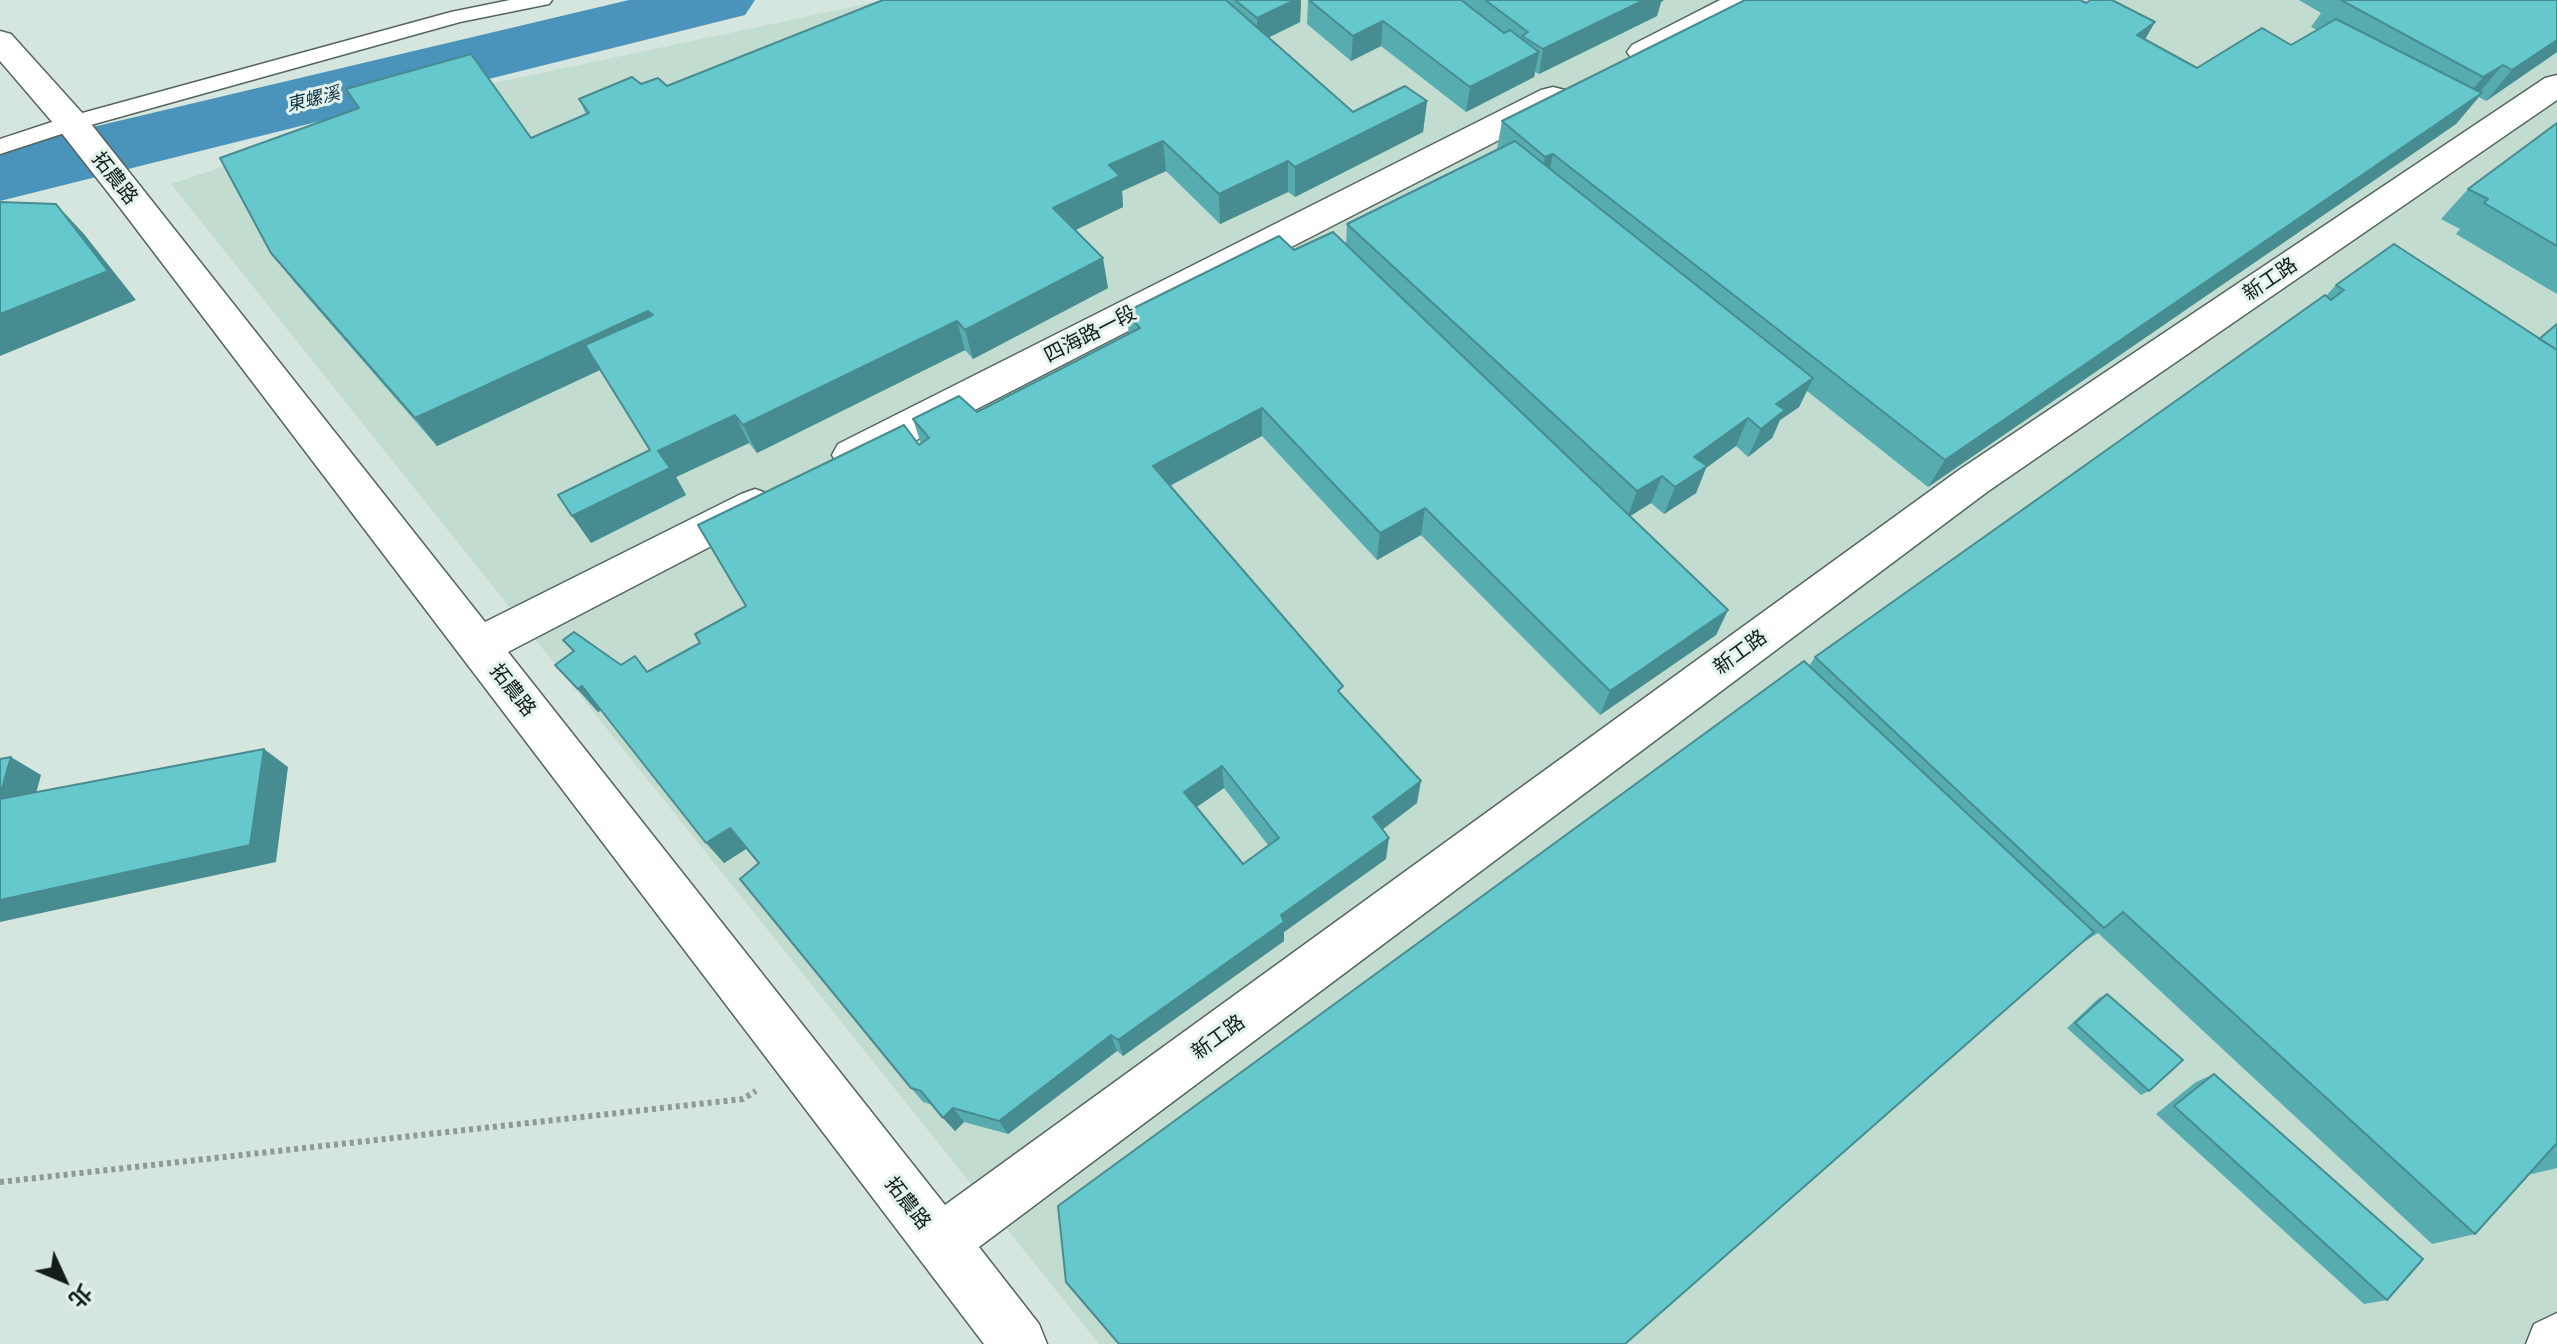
<!DOCTYPE html>
<meta charset="utf-8">
<style>
body{margin:0}
#map{position:relative;width:2557px;height:1344px;overflow:hidden;background:#d4e6dd;font-family:Barlow,"Noto Sans TC",sans-serif}
canvas{display:block}
.north{position:absolute;left:24px;top:1240px;width:80px;height:80px;-webkit-text-stroke:6px #e1f3ea;paint-order:stroke;rotate:134deg;font-size:22px;font-weight:700;line-height:32px;text-align:center;color:#141b18}
.north::after{content:'';display:block;margin:auto;width:28px;height:36px;background:#141b18;clip-path:polygon(50% 0,100% 100%,50% 72%,0 100%)}
</style>
<div id="map">
<canvas width="2557" height="1344"></canvas>
<div class="north">北</div>
</div>
<script>
const g = document.querySelector('canvas').getContext('2d');
g.lineJoin = 'round';
function fill(path, color) { g.fillStyle = color; g.fill(path, 'evenodd'); }
const shape = rows => new Path2D(rows.map(r => 'M' + r).join(''));
function stroke(path, color, width, dash) { g.strokeStyle = color; g.lineWidth = width; g.lineCap = dash ? 'butt' : 'round'; g.setLineDash(dash || []); g.stroke(path); }
function drawText(font, color, halo, rows, align = 'center') {
  g.font = font + ' Barlow,"Noto Sans TC",sans-serif'; g.lineWidth = 6; g.setLineDash([]); g.textBaseline = 'middle'; g.strokeStyle = halo; g.fillStyle = color; for (const [text, x, y, turn = 0] of rows) {
    g.save(); g.translate(x, y); g.rotate((+turn || 0) * Math.PI / 180); g.textAlign = isNaN(turn) ? turn : align; if (halo) g.strokeText(text, 0, 0); g.fillText(text, 0, 0); g.restore();
  }
}
fill(shape([
 [885,0,2557,0,2557,1344,1099,1344,171,184,433,96]
]), '#c2dcd0');
fill(shape([
 [629,0,755,0,745,15,0,201,0,149,629,0]
]), '#4a93ba');
const service = shape([
 [510,0,552,0,549,4,460,22,80,128,0,154,0,139,64,118,451,12,510,0]
]);
const minor = shape([
 [1720,0,1760,0,1755,7,1654,59,1643,62,1632,59,1627,52,1632,45,1720,0],
 [0,31,11,34,84,115,485,622,741,494,755,489,769,494,775,505,769,516,508,652,945,1205,1959,470,2545,78,2557,75,2557,100,1987,492,979,1247,1039,1324,1047,1344,984,1344,121,209,60,131,0,61,0,31],
 [1553,87,1565,90,1570,98,1565,106,866,466,852,470,838,466,832,455,838,444,1541,90,1553,87],
 [2557,1313,2557,1344,2526,1344,2534,1324,2557,1313]
]);
stroke(service, '#55655e', 3);
stroke(minor, '#55655e', 3);
stroke(shape([
 [0,1182,743,1099,756,1091]
]), '#8d9b94', 6, [4, 4]);
fill(service, '#fff');
fill(minor, '#fff');
fill(shape([
 [883,0,1301,0,1300,22,1268,38,1353,112,1427,101,1423,132,1295,197,1288,192,1220,224,1166,171,1122,191,1123,207,1075,230,1108,288,973,359,965,350,757,453,749,443,676,477,686,495,591,543,650,450,600,370,437,446,295,283,271,253,586,114,579,99,641,84,667,86],
 [1308,0,1664,0,1661,2,1657,16,1539,74,1535,72,1534,77,1466,112,1381,46,1351,61,1307,24],
 [2299,0,2557,0,2557,52,2486,101,2479,97,2456,124,1928,487,1807,391,1799,407,1780,420,1772,438,1748,457,1736,446,1706,468,1696,493,1664,514,1651,503,1630,516,1728,610,1716,635,1600,715,1421,535,1377,560,1262,436,1170,486,1343,696,1417,803,1383,829,1386,859,1284,932,1284,941,1123,1056,1117,1051,1008,1134,964,1122,955,1131,933,1105,923,1102,911,1088,759,864,746,849,724,863,601,710,598,712,555,665,573,651,563,640,621,665,647,672,700,643,746,606,921,444,913,419,977,412,1129,334,1126,312,1294,250,1346,244,1347,224,1497,149,1502,121,2086,3,2155,22,2145,39,2197,68,2291,45,2317,30,2311,27,2321,13],
 [1224,788,1268,845,1243,864,1196,807],
 [2557,123,2557,294,2456,234,2460,229,2441,219,2468,189],
 [2336,285,2539,339,2557,324,2557,1168,2532,1174,2530,1173,2475,1234,2432,1244,2098,933,2078,946,1809,666,1815,657,2326,296],
 [2107,994,2149,1091,2141,1095,2067,1028,2099,998],
 [2214,1074,2387,1300,2364,1304,2156,1114,2196,1082]
]), '#57acb0');
fill(shape([
 [1295,0,1301,0,1300,22,1257,43,1257,18],
 [1644,0,1664,0,1661,2,1657,16,1539,74,1543,49],
 [1383,21,1381,46,1351,61,1353,36],
 [2155,22,2137,53,2137,35],
 [2557,40,2557,52,2486,101,2512,70],
 [1539,52,1534,77,1466,112,1470,87],
 [2503,65,2477,95,2457,108,2483,77],
 [2482,93,2456,124,1928,487,1945,460],
 [1427,101,1423,132,1295,197,1295,167],
 [1163,141,1166,171,1122,191,1123,207,1059,238,1053,208,1109,165],
 [1553,154,1547,185,1539,187,1545,157],
 [1288,161,1288,192,1220,224,1219,194],
 [56,204,84,234,136,300,0,356,0,314],
 [1103,258,1108,288,973,359,965,330],
 [648,311,664,340,437,446,415,418],
 [957,321,965,350,757,453,743,425],
 [1813,378,1799,407,1780,420,1772,438,1748,457,1761,429,1776,404],
 [1262,408,1262,436,1156,493,1153,466],
 [735,415,749,443,676,477,686,495,591,543,572,516,658,451],
 [1748,418,1736,446,1706,468,1696,493,1664,514,1675,487,1694,457],
 [1662,476,1651,503,1627,518,1637,491],
 [1425,508,1421,535,1377,560,1380,533],
 [1728,610,1716,635,1600,715,1610,691],
 [582,686,602,710,598,712,578,689],
 [264,749,288,767,276,862,0,922,0,900],
 [11,757,41,775,30,816,0,800,0,795],
 [1222,766,1224,788,1187,814,1184,792],
 [1421,781,1417,803,1370,839,1373,817],
 [730,828,746,849,724,863,706,843],
 [1389,838,1386,859,1284,932,1284,941,1123,1056,1118,1040,1281,915],
 [1111,1035,1117,1051,1008,1134,999,1121],
 [953,1108,964,1122,955,1131,943,1118]
]), '#478c90');
const building = shape([
 [883,0,1226,0,1353,112,1405,86,1427,101,1295,167,1288,161,1219,194,1163,141,1109,165,1120,176,1053,208,1103,258,965,330,957,321,743,425,735,415,658,451,670,468,572,516,558,495,650,450,585,345,653,315,648,311,415,418,271,253,220,158,359,108,346,89,471,54,531,138,589,113,579,99,632,77,641,84,658,78,667,86,883,0],
 [1235,0,1295,0,1257,18,1235,0],
 [1309,0,1461,0,1504,33,1510,30,1539,52,1470,87,1383,21,1353,36,1309,0],
 [1485,0,1644,0,1543,49,1522,36,1528,32,1485,0],
 [1745,0,2080,0,2086,3,2091,0,2112,0,2155,22,2137,35,2197,68,2262,28,2291,45,2336,19,2482,93,1945,460,1553,154,1545,157,1502,121,1745,0],
 [2341,0,2557,0,2557,40,2512,70,2503,65,2483,77,2341,0],
 [2557,123,2557,246,2484,203,2488,199,2468,189,2557,123],
 [1515,141,1813,378,1776,404,1785,410,1761,429,1748,418,1694,457,1707,466,1675,487,1662,476,1637,491,1347,224,1515,141],
 [0,202,56,204,108,271,0,314,0,202],
 [1333,232,1728,610,1610,691,1425,508,1380,533,1262,408,1153,466,1343,686,1338,691,1421,781,1373,817,1389,838,1281,915,1284,922,1118,1040,1111,1035,999,1121,953,1108,943,1118,921,1091,911,1088,740,879,759,863,730,828,706,843,582,686,578,689,555,665,574,651,563,640,574,632,621,665,635,656,647,672,700,643,695,634,746,606,698,525,904,425,919,445,929,438,913,419,959,396,977,412,1140,328,1126,312,1279,236,1294,250,1333,232],
 [1222,766,1279,838,1243,864,1184,792,1222,766],
 [2394,244,2557,350,2557,1145,2556,1144,2475,1234,2123,912,2104,928,1815,657,2325,295,2331,300,2344,290,2336,285,2394,244],
 [2557,324,2557,350,2539,339,2557,324],
 [1804,661,2094,932,1625,1344,1119,1344,1066,1282,1058,1206,1804,661],
 [264,749,250,845,0,900,0,799,264,749],
 [11,757,0,795,0,759,11,757],
 [2107,994,2183,1060,2149,1091,2075,1023,2107,994],
 [2214,1074,2423,1259,2387,1300,2174,1106,2214,1074]
]);
fill(building, '#65c8cd');
stroke(building, '#478c90', 2);
drawText('italic 18px', '#134', '#e1f3ea', [
 ["東螺溪",313,99,-14]
]);
drawText('20px', '#141b18', '#e1f3ea', [
 ["拓農路",115,178,52],
 ["新工路",2270,279,-34],
 ["四海路一段",1090,334,-27],
 ["新工路",1740,652,-36],
 ["拓農路",513,690,52],
 ["新工路",1218,1037,-36],
 ["拓農路",908,1203,52]
]);
</script>
